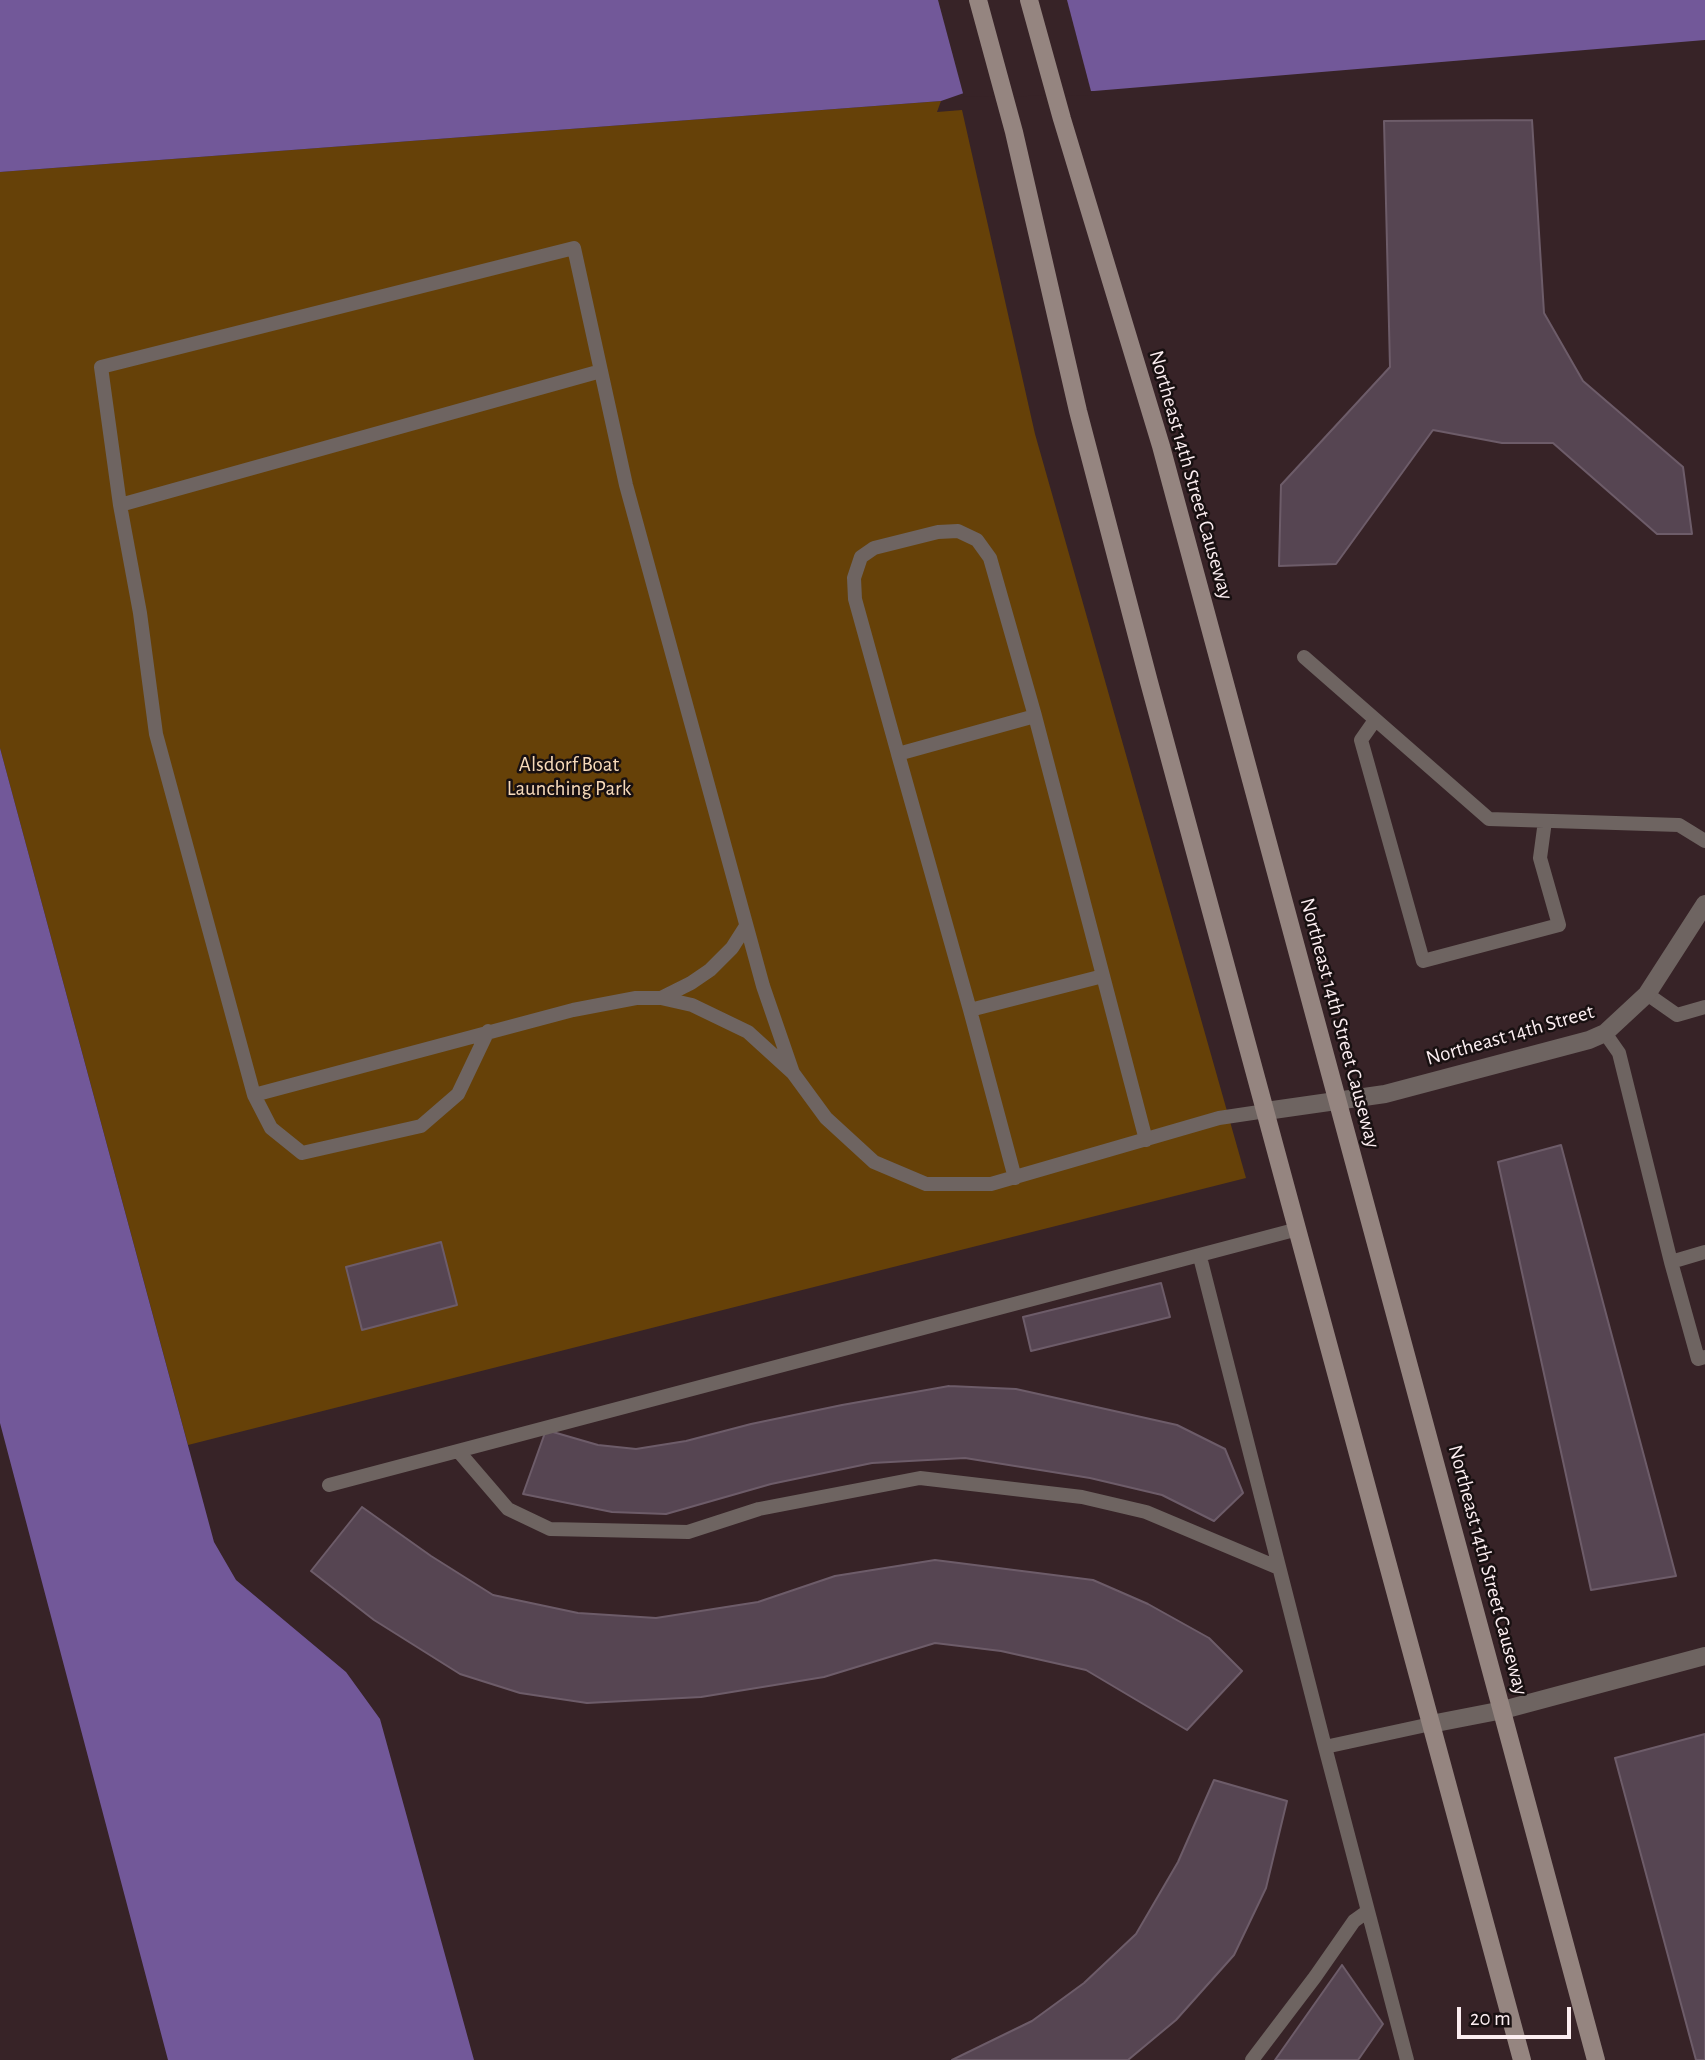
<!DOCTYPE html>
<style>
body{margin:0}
#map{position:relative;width:1705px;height:2060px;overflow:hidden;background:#372327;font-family:"Alegreya Sans",sans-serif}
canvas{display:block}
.scale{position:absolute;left:1457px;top:2007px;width:114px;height:32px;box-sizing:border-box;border:4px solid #fceef1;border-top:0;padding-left:9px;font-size:21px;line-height:24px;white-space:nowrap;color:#fceef1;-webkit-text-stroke:5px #181011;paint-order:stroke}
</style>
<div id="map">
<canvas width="1705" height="2060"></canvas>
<div class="scale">20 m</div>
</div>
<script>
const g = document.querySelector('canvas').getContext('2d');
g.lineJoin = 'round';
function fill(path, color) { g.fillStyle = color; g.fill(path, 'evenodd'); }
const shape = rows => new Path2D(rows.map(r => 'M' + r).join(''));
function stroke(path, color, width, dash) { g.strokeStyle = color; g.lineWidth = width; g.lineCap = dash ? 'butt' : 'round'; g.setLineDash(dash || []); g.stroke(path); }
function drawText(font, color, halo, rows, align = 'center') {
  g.font = font + ' "Alegreya Sans",sans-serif'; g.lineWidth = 5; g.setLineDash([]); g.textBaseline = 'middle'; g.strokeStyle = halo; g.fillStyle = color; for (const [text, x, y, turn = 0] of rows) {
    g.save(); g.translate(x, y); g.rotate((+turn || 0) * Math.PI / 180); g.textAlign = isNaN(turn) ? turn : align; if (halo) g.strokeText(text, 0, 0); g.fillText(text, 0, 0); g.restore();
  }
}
fill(shape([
 [941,101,937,112,962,110,1035,434,1246,1178,188,1445,0,748,0,172]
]), '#664108');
fill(shape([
 [0,0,1705,0,1705,40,1094,91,964,93,941,101,0,172],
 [0,748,214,1542,236,1580,346,1672,380,1719,474,2060,168,2060,0,1423]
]), '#725899');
fill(shape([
 [938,0,1067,0,1092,95,964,97]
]), '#372327');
const building = shape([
 [1532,120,1544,313,1583,381,1683,467,1692,534,1657,534,1553,443,1502,443,1433,430,1336,564,1279,566,1281,485,1390,367,1384,121,1532,120],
 [1561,1145,1676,1576,1591,1590,1498,1162,1561,1145],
 [441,1242,457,1305,362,1330,346,1267,441,1242],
 [1161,1283,1170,1317,1031,1351,1023,1317,1161,1283],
 [949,1386,1016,1389,1177,1425,1225,1449,1243,1493,1214,1521,1162,1495,1090,1478,965,1458,872,1463,771,1484,666,1514,612,1512,523,1494,546,1430,598,1445,636,1449,686,1441,751,1424,842,1405,949,1386],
 [362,1507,431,1556,493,1595,578,1613,656,1618,758,1602,835,1576,935,1560,1093,1580,1148,1604,1209,1638,1242,1671,1187,1730,1086,1670,1001,1651,935,1643,824,1677,701,1697,587,1703,520,1693,460,1674,374,1620,311,1571,362,1507],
 [1705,1734,1705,2060,1696,2060,1615,1758,1705,1734],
 [1214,1780,1287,1801,1266,1888,1234,1955,1176,2020,1128,2060,952,2060,1032,2021,1084,1983,1136,1934,1178,1862,1214,1780],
 [1342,1965,1383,2024,1358,2060,1275,2060,1342,1965]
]);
fill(building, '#564552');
stroke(building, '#6d5c69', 2);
stroke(shape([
 [120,505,601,371],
 [1304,657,1489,819,1679,825,1705,841],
 [1375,720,1361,740,1423,961,1559,925,1540,858,1545,821],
 [898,754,855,599,854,578,861,557,874,548,938,532,958,531,977,540,990,558,1035,716],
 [1647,994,1677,1015,1705,1007],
 [661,998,691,983,710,970,732,948,746,926],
 [970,1010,1103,976],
 [1605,1033,1619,1053,1671,1262,1705,1252],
 [793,1073,763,986,626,485,574,248,101,367,120,505,140,613,156,734,254,1095,573,1010,636,998,661,998,692,1005,748,1032,793,1073,826,1118,874,1162,926,1184,991,1184,1219,1118,1266,1111],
 [254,1095,271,1128,302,1153,421,1126,458,1094,488,1031],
 [1015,1178,970,1010,898,754,1035,716,1146,1140],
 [1200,1257,1325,1747,1431,1724],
 [1671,1262,1698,1359,1705,1357],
 [459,1452,508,1509,550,1529,688,1532,759,1509,920,1478,1082,1497,1146,1512,1279,1568],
 [329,1485,1298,1229],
 [1325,1747,1407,2060],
 [1252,2060,1315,1977,1354,1921,1368,1911]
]), '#6e6461', 14);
stroke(shape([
 [1266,1111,1385,1094,1589,1040,1605,1033,1647,994,1705,904],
 [1431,1724,1503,1710,1705,1656]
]), '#6e6461', 18);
stroke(shape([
 [978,0,1014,132,1078,411,1149,682,1522,2060],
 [1029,0,1062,119,1161,446,1596,2060]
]), '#958580', 18);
drawText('21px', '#fceef1', '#181011', [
 ["Northeast 14th Street Causeway",1191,475,74],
 ["Northeast 14th Street Causeway",1340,1023,75],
 ["Northeast 14th Street",1510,1035,-16],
 ["Northeast 14th Street Causeway",1488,1570,75]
]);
drawText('21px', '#f7daba', '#181011', [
 ["Alsdorf Boat",569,765],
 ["Launching Park",569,789]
]);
</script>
